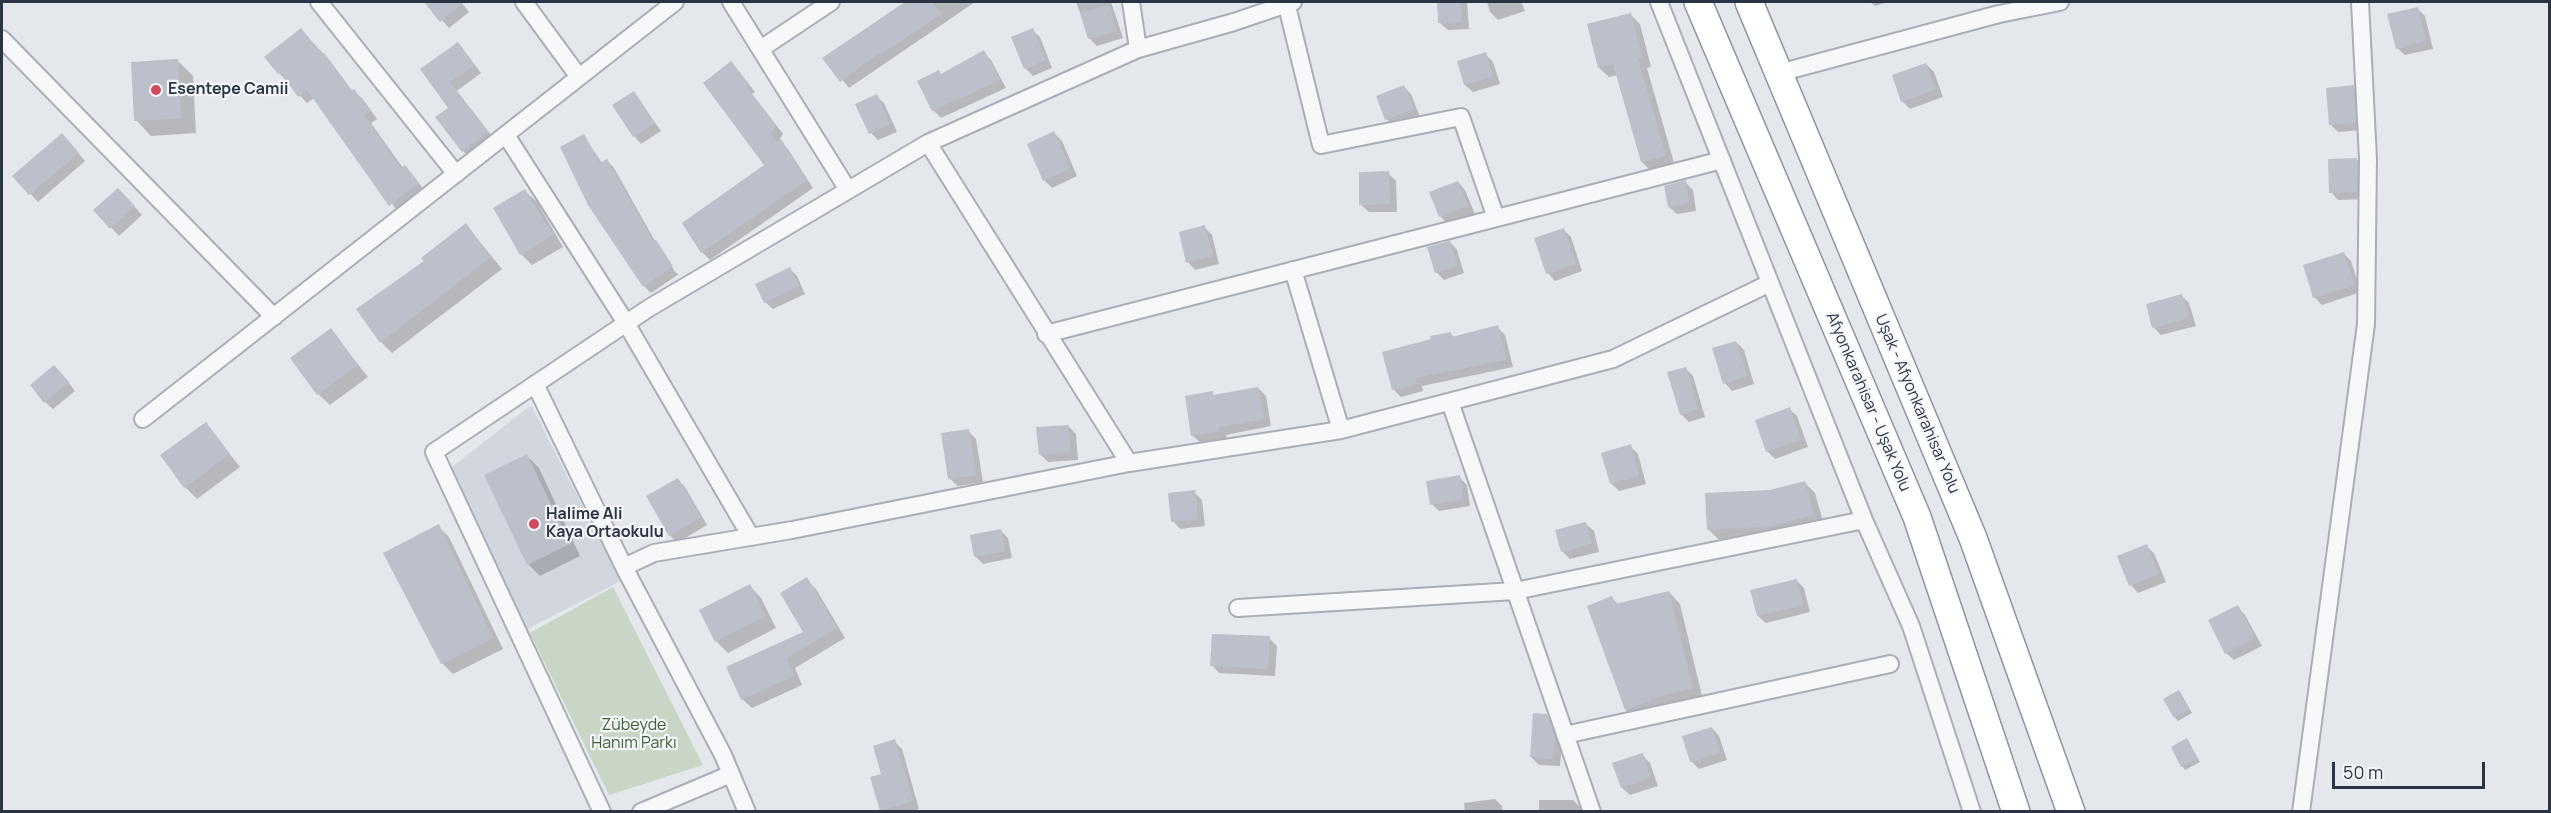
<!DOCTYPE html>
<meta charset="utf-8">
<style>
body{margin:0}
#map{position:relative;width:2551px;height:813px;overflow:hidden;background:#e4e7ec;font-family:Manrope,sans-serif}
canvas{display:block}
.frame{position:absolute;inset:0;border:3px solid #2b3445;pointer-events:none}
.scale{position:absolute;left:2332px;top:762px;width:153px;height:27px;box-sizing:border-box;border:3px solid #2b3445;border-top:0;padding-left:8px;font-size:18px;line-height:21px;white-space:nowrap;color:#2b3445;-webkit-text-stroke:4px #f4f6f9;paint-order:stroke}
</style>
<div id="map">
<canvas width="2551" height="813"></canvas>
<div class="frame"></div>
<div class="scale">50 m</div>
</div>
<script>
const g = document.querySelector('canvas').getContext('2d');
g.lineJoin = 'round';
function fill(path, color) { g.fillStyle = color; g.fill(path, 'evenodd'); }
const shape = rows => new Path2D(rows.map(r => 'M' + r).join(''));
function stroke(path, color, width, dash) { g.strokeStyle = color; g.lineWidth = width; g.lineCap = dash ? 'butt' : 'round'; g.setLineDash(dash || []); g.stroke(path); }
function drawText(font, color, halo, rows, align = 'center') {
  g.font = font + ' Manrope,sans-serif'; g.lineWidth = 4.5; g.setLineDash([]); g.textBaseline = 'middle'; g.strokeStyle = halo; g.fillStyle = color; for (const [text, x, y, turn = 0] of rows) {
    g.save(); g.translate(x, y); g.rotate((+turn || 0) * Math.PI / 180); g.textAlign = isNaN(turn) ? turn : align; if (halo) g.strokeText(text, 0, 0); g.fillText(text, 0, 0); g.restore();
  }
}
fill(shape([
 [531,405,621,581,523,631,452,467]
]), '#d2d6de');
fill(shape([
 [613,587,703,765,609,795,530,633]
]), '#c9d6c5');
fill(shape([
 [426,2,461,2,469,12,449,28],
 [908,2,975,2,849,88,824,58],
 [1076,2,1111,2,1123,38,1097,46,1089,38],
 [1251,2,1278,2,1253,3],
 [1439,2,1467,2,1469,29,1448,30,1440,23],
 [1487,2,1521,2,1525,11,1498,20,1490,12],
 [1870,2,1889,2,1875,6],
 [2417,8,2425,16,2433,49,2405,55,2397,48],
 [1630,14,1640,24,1651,67,1647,68,1675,166,1652,172,1642,162,1618,75,1609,77,1599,68],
 [301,30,331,62,353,92,362,98,377,119,371,123,403,168,405,167,412,174,426,192,398,212,315,97,307,103,279,73],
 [1032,30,1040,37,1052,68,1033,76,1025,68],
 [458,43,481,73,457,91,495,140,471,159,463,151,450,108,422,69],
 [983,52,991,60,1006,88,941,118,933,110,939,72,942,75],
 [1485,54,1493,62,1500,84,1473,92,1465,85,1459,62],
 [177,60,193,76,196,133,151,136,136,120],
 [1926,64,1934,72,1943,97,1910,109,1902,101],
 [738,71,755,92,752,94,783,134,779,140,788,149,813,188,710,260,702,252,766,165],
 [1404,87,1411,94,1420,117,1394,127,1387,119,1378,97],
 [2353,87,2361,94,2363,130,2338,132,2330,124],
 [634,93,661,131,641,144,634,136],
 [876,96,884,103,897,132,878,140,871,133],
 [1054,133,1062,141,1077,176,1052,188,1044,180],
 [584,136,602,163,607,160,614,168,655,241,676,273,679,274,651,293,644,286],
 [69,142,85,161,38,202,14,176],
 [2357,160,2365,167,2364,199,2338,200,2331,192],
 [1388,173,1396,181,1397,212,1369,212,1361,205],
 [1458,182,1465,190,1475,214,1448,224,1440,216],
 [1685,182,1693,190,1696,211,1677,214,1669,207],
 [525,191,537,202,563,247,532,265,521,254],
 [126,197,142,215,119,236,95,210],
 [466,225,502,269,392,353,381,342,426,261],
 [1204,227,1212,235,1219,264,1195,270,1188,262],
 [1563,229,1571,237,1582,271,1555,281,1548,273],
 [1450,242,1457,250,1464,273,1444,280,1436,272],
 [2344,254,2351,261,2361,292,2322,305,2314,297],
 [789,268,797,276,805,294,773,309,765,302],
 [2182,296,2189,303,2196,326,2161,335,2154,328],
 [1497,327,1505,335,1513,367,1422,386,1423,391,1401,397,1393,389,1451,334,1455,338],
 [331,330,368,377,330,405,318,394],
 [1736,342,1744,350,1754,384,1732,391,1725,383],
 [1685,368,1693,376,1705,417,1689,422,1681,414],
 [62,374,75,391,53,409,45,402],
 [1258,388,1266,396,1271,426,1226,435,1227,439,1201,443,1193,436,1186,397,1212,393,1215,396],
 [1789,409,1797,416,1808,447,1775,459,1767,451],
 [206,424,240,467,197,499,185,487],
 [1068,426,1076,434,1078,460,1048,462,1040,454],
 [968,431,976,439,983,482,958,486,950,479],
 [1630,446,1638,454,1646,484,1619,491,1611,483],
 [527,456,539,468,580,556,540,576,528,564],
 [1459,477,1467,485,1470,506,1439,511,1432,504],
 [678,480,685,487,707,525,677,543,670,535],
 [1805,483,1815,493,1824,525,1782,536,1718,539,1708,529,1770,492],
 [1194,492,1202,500,1205,526,1180,529,1173,521],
 [1586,524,1594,531,1599,552,1570,559,1562,551],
 [438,526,449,537,503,649,453,674,442,663],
 [1001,531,1008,538,1012,558,983,564,975,556],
 [2146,546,2154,553,2166,582,2138,593,2131,585,2119,557],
 [806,579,816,589,845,638,795,668,802,685,752,708,742,699,806,633],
 [1796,580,1804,588,1810,612,1766,623,1758,616],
 [750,586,761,598,776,628,728,653,716,641],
 [1669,592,1680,604,1703,700,1638,721,1626,710,1612,598,1618,604],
 [2238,607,2245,615,2262,646,2234,660,2226,653],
 [1269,638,1277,646,1275,676,1219,673,1212,665],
 [2179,692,2192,713,2178,721,2175,717],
 [1546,715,1554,723,1562,745,1560,766,1539,765,1531,757],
 [1712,728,1719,736,1727,760,1699,769,1691,761],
 [2187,740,2200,762,2185,770,2182,766],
 [894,741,902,749,919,809,910,812,881,810,883,775],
 [1642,755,1650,763,1658,786,1630,795,1622,788],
 [1495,799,1502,806,1503,812,1465,812,1464,803],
 [1539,800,1573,800,1581,808,1581,812,1539,812]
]), '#0003');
fill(shape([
 [424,2,465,2,440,22],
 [905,2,933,2,941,14,880,55,879,53,840,82,822,58],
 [1437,2,1461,2,1462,22,1438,23],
 [1109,5,1117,31,1088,39,1080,13],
 [2418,7,2426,41,2396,49,2387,14],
 [1631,13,1642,57,1638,58,1666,156,1641,162,1613,64,1598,68,1587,24],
 [301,28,322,54,324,53,351,91,354,89,370,111,364,115,401,168,405,165,419,183,389,206,307,90,298,97,280,72,278,74,264,57],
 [1033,28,1046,60,1024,69,1011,37],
 [458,42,475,65,450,82,488,132,462,152,435,117,448,108,420,69],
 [984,50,1000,80,932,111,917,81,939,70,941,74],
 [1486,52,1493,77,1464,85,1457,61],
 [178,59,181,118,134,121,131,62],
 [731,61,749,84,746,86,776,125,771,133,776,141,781,139,807,180,701,253,682,223,764,165,703,83],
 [1926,63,1936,89,1901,102,1892,75],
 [1404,85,1414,109,1385,120,1376,96],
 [2354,85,2356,122,2329,125,2326,88],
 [634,91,655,123,633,137,612,105],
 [877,94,890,124,869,134,855,104],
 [1054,131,1070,168,1043,181,1027,144],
 [62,133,79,153,29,195,12,176],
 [584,134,600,163,607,159,653,241,656,240,673,266,643,287,588,205,560,147],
 [2357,158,2357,192,2329,193,2328,159],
 [1389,171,1390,204,1359,205,1359,172],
 [1686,180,1689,203,1668,207,1664,186],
 [1458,181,1468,206,1439,217,1429,192],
 [118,188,135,206,110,229,93,210],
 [525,189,553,235,520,255,493,208],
 [466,223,491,257,380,343,356,309,424,261,421,258],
 [1205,225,1213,256,1186,263,1179,232],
 [1564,228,1576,264,1546,274,1534,238],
 [1450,241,1458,266,1435,273,1427,247],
 [2344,252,2354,285,2313,298,2303,265],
 [790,267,799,286,764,303,755,284],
 [2182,294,2189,318,2152,328,2146,304],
 [1498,325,1506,360,1415,378,1417,384,1392,390,1382,352,1431,339,1430,336,1451,332,1452,337],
 [331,328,358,365,317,395,290,358],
 [1736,341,1747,376,1723,384,1712,348],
 [54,365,69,382,44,403,30,385],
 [1686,367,1698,409,1680,415,1667,372],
 [1258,387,1264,419,1219,427,1220,431,1191,436,1185,396,1213,391,1213,395],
 [1790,407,1801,440,1766,452,1755,420],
 [206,422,230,454,184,488,160,455],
 [1068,425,1071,452,1039,455,1036,427],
 [969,429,976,475,948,479,941,433],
 [1631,444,1639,476,1610,484,1601,453],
 [527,454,570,544,527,565,484,475],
 [1460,475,1463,499,1430,505,1426,481],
 [678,478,701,517,669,536,646,496],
 [1805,481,1814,515,1771,526,1707,530,1705,493,1770,490],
 [1195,490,1198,519,1171,522,1168,493],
 [1586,522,1592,544,1561,552,1555,530],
 [439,524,493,638,441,664,383,553],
 [1001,529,1005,551,974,557,970,535],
 [2147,544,2159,574,2129,586,2117,556],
 [807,577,837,628,786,658,794,676,741,700,726,667,803,632,780,593],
 [1797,579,1803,605,1757,616,1750,590],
 [750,584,766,616,715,642,699,610],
 [1669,591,1693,688,1649,699,1650,701,1625,710,1587,606,1612,596,1615,604],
 [2238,605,2255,638,2225,654,2208,620],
 [1212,634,1270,636,1268,669,1210,666],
 [2179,690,2190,709,2174,718,2163,699],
 [1533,713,1547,714,1555,736,1553,759,1530,757],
 [1712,727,1720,753,1690,762,1682,736],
 [2187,738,2198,759,2181,767,2171,747],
 [895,739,913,801,880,811,870,777,881,774,873,746],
 [1643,753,1651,778,1621,788,1612,763]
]), '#bbc0ca');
const minor = shape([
 [319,2,456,174],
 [524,2,579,77],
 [731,2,848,190],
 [1131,2,1138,49],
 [1286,2,1321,145,1461,117,1496,218],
 [1659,2,1864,520,1911,626,1972,812],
 [2,39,274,317],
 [762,48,831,2],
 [1779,73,1999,14,2060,2],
 [506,135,626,323,751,537],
 [928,143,1129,463],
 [1293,270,1341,430],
 [1046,334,1722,160],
 [535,384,624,567,723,755,747,812],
 [1450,402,1592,812],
 [143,419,675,2],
 [624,567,654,553,792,530,1129,463,1341,430,1613,359,1770,283],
 [1238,608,1515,591,1864,520],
 [1565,735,1890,664],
 [602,812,434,452,649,308,928,143,1138,49,1234,22,1293,2],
 [641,812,731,774],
 [2301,812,2366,324,2368,159,2360,2]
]);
const trunk = shape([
 [1698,2,1917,517,2016,812],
 [1749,2,1973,538,2071,812]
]);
stroke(minor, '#a9aeb7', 20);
stroke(trunk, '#8b94a3', 30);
stroke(minor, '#f7f8fa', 16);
stroke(trunk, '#fff', 27);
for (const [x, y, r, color] of [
 [156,90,6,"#d1495b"],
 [534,524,6,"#d1495b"]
]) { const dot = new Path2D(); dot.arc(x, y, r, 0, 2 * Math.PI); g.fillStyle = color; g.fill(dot); stroke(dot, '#f4f6f9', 2); }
drawText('bold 16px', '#2b3445', '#f4f6f9', [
 ["Esentepe Camii",168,90],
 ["Halime Ali",546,515],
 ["Kaya Ortaokulu",546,533]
], 'left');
drawText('16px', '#2b3445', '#f4f6f9', [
 ["Afyonkarahisar - Uşak Yolu",1868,402,67],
 ["Uşak - Afyonkarahisar Yolu",1917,404,67]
]);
drawText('16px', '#3f6138', '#f4f6f9', [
 ["Zübeyde",634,726],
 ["Hanım Parkı",634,744]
]);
</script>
